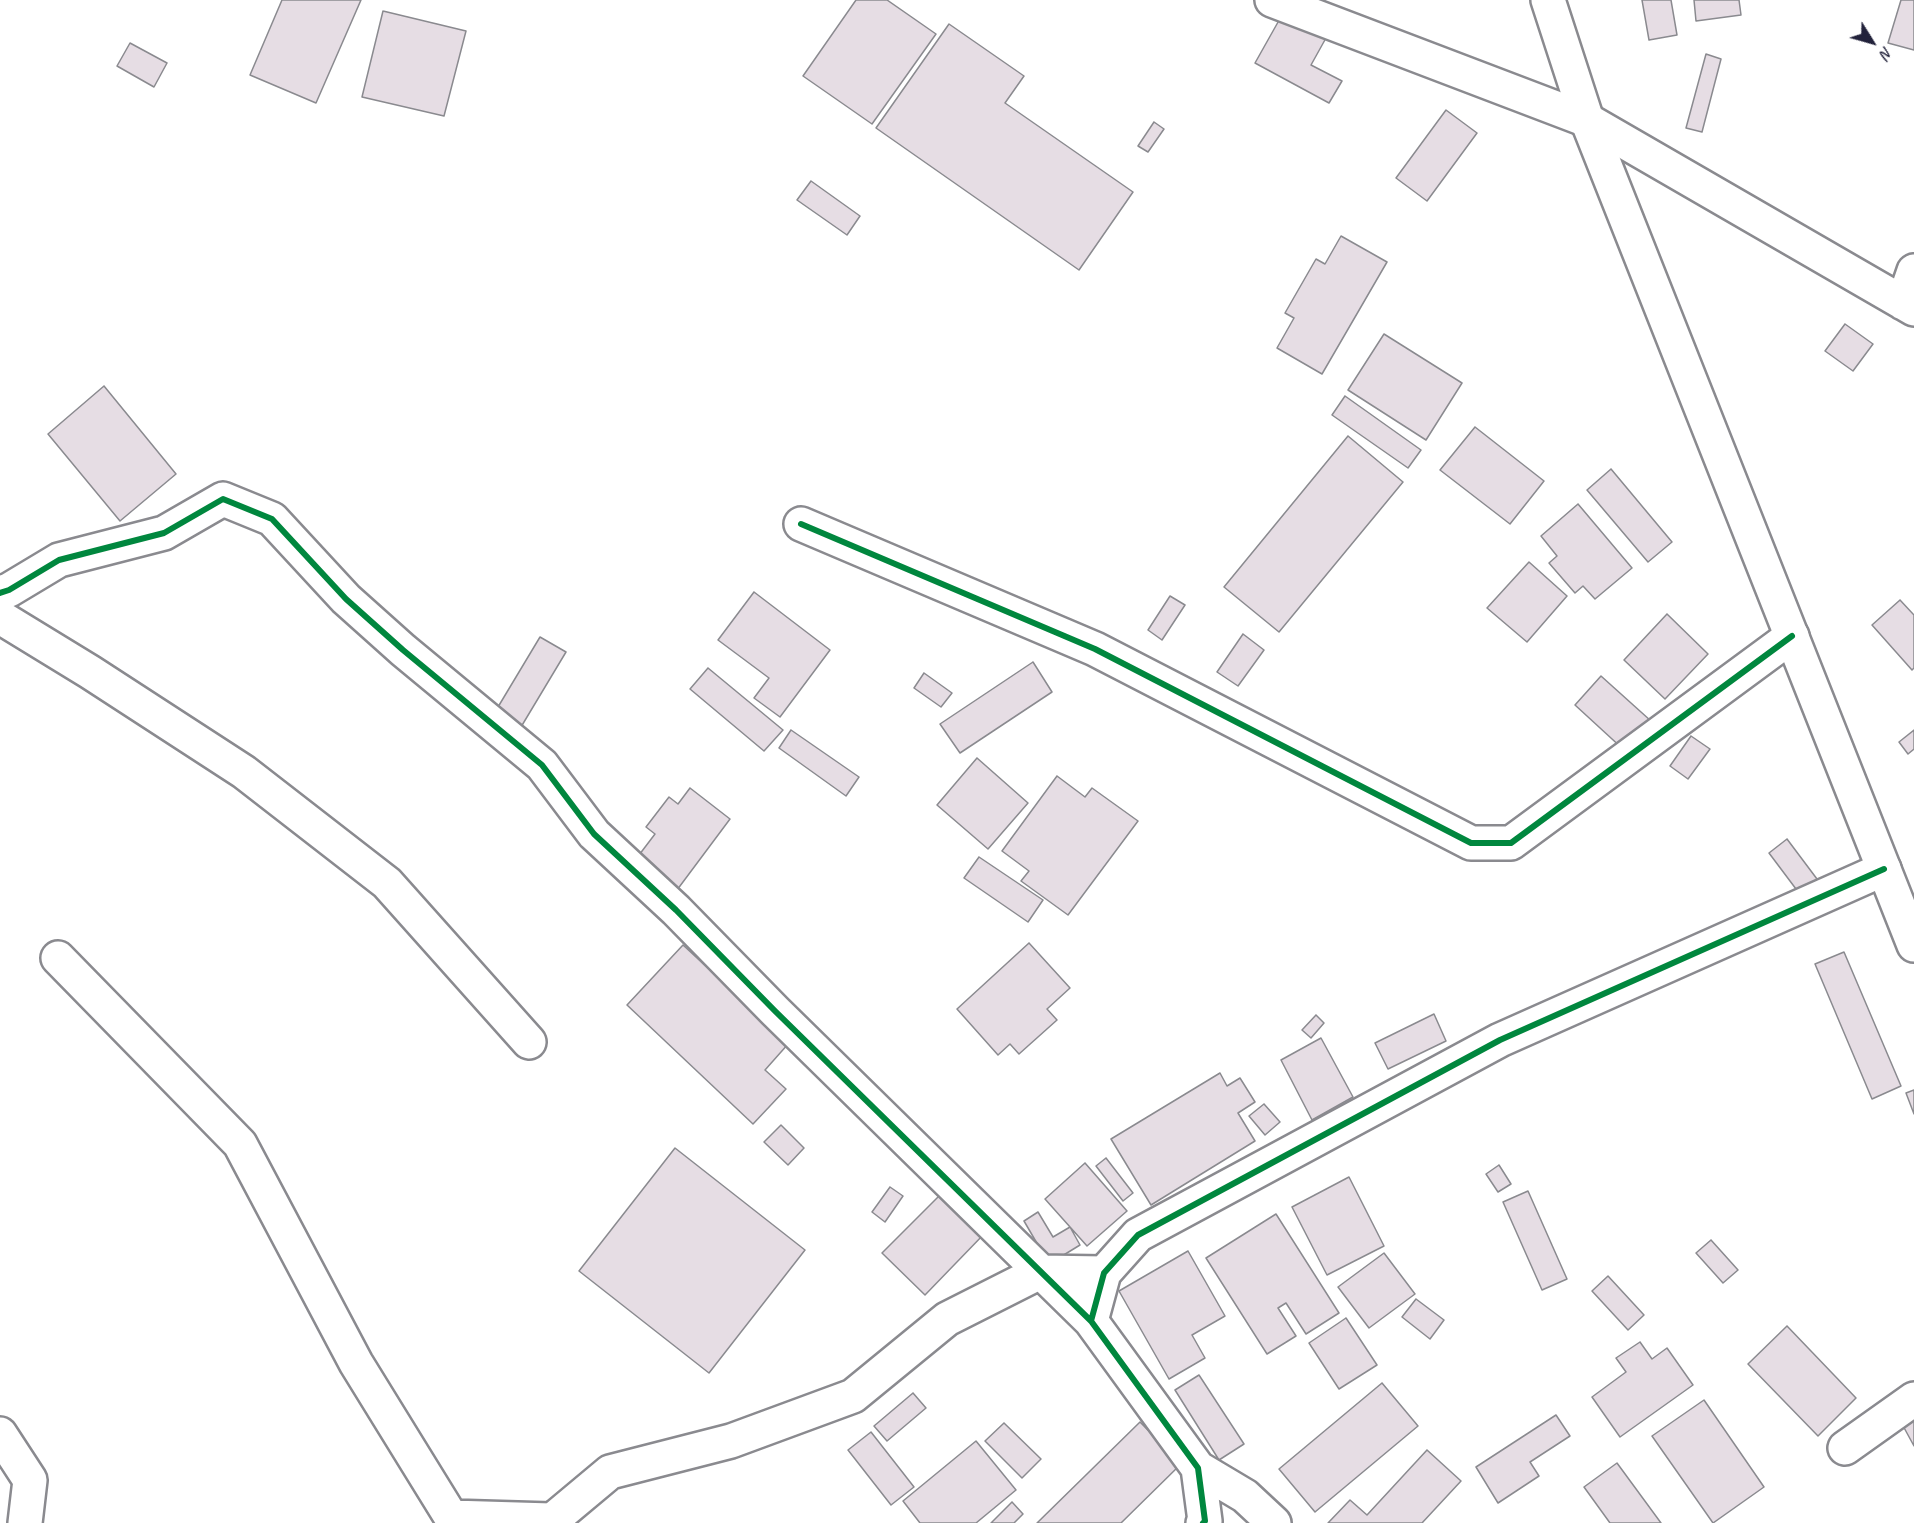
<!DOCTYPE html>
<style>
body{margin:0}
#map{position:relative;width:1914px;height:1523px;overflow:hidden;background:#fff;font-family:Caveat,sans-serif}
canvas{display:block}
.north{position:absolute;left:1842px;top:12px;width:60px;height:60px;-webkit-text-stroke:4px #fff;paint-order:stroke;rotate:127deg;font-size:16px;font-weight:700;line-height:24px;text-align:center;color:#22223b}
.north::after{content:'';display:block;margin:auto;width:21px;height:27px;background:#22223b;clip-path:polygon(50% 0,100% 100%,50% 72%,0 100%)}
</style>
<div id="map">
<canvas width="1914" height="1523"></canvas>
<div class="north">N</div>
</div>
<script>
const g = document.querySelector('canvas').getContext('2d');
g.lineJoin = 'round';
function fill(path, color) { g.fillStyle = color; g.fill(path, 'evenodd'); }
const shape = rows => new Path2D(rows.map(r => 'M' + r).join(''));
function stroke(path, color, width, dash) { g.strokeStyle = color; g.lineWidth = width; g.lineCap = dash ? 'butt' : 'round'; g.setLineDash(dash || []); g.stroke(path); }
const building = shape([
 [282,0,361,0,316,103,250,75,282,0],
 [856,0,887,0,936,34,872,124,803,76,856,0],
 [1642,0,1671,0,1677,35,1649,40,1642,0],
 [1694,0,1739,0,1741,15,1696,21,1694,0],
 [1901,0,1914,0,1914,50,1888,43,1901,0],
 [383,11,466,31,444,116,362,97,383,11],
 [1282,15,1326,38,1311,65,1342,81,1329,103,1255,63,1282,15],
 [949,24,1024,76,1005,103,1133,192,1079,270,876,128,949,24],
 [130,43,167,63,154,87,117,66,130,43],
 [1706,54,1721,59,1702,132,1686,128,1706,54],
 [1446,110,1477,133,1427,201,1396,178,1446,110],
 [1154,122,1164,129,1148,152,1138,146,1154,122],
 [811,181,860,216,847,235,797,200,811,181],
 [1341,236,1387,262,1322,374,1277,348,1294,318,1285,313,1316,259,1325,264,1341,236],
 [1845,324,1873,344,1853,371,1825,351,1845,324],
 [1384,334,1462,383,1426,440,1348,390,1384,334],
 [104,386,176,474,120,521,48,434,104,386],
 [1345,396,1421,450,1408,468,1332,415,1345,396],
 [1475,427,1544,481,1510,524,1440,470,1475,427],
 [1348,436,1403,482,1279,632,1224,587,1348,436],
 [1611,469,1672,542,1648,562,1587,490,1611,469],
 [1578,504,1632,568,1595,599,1583,586,1575,593,1549,563,1557,556,1541,536,1578,504],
 [1529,562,1567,596,1527,642,1487,608,1529,562],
 [754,592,830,650,780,717,754,698,769,678,718,640,754,592],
 [1170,596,1185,605,1162,640,1148,630,1170,596],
 [1900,600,1914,615,1914,668,1912,670,1872,625,1900,600],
 [1667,614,1708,654,1665,699,1624,660,1667,614],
 [1243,634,1264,650,1238,686,1217,672,1243,634],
 [540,637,566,652,518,732,492,717,540,637],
 [1033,662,1052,692,960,753,940,724,1033,662],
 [708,668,783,730,764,751,690,689,708,668],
 [924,673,952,693,941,707,914,688,924,673],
 [1601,676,1651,721,1624,750,1575,705,1601,676],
 [791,730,859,777,846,796,779,748,791,730],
 [1914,730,1914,749,1908,754,1899,742,1914,730],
 [1691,736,1710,749,1688,779,1670,766,1691,736],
 [977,758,1028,803,988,849,937,805,977,758],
 [1057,776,1085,797,1092,788,1138,821,1068,915,1021,881,1029,871,1002,851,1057,776],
 [690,788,730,819,677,890,636,859,655,834,646,827,669,797,678,804,690,788],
 [1787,839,1817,879,1799,893,1769,853,1787,839],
 [979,857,1043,900,1028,922,964,878,979,857],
 [1029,943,1070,988,1047,1009,1057,1020,1019,1054,1010,1044,998,1055,957,1009,1029,943],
 [683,945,789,1043,765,1070,786,1089,753,1124,627,1005,683,945],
 [1844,952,1901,1086,1872,1099,1815,964,1844,952],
 [1434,1014,1446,1041,1388,1069,1375,1043,1434,1014],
 [1316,1015,1324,1023,1311,1038,1302,1030,1316,1015],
 [1321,1038,1353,1097,1312,1120,1281,1060,1321,1038],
 [1220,1073,1227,1086,1240,1078,1255,1102,1238,1113,1255,1141,1151,1205,1111,1139,1220,1073],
 [1914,1090,1914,1114,1906,1093,1914,1090],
 [1264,1104,1280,1122,1265,1135,1249,1116,1264,1104],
 [781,1125,804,1148,788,1165,764,1142,781,1125],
 [675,1148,805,1250,709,1373,579,1271,675,1148],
 [1106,1158,1133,1193,1123,1201,1096,1166,1106,1158],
 [1085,1163,1127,1211,1087,1246,1045,1199,1085,1163],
 [1499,1165,1511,1184,1498,1192,1486,1174,1499,1165],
 [1349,1177,1384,1246,1327,1275,1292,1207,1349,1177],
 [890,1187,903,1196,885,1222,872,1212,890,1187],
 [1528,1191,1567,1279,1542,1290,1503,1202,1528,1191],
 [943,1192,985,1233,925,1295,882,1253,943,1192],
 [1038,1212,1053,1237,1070,1227,1080,1245,1049,1264,1024,1221,1038,1212],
 [1276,1214,1339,1313,1306,1334,1286,1303,1278,1308,1296,1336,1267,1354,1206,1258,1276,1214],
 [1711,1240,1738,1270,1723,1283,1696,1253,1711,1240],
 [1188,1251,1225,1316,1192,1335,1205,1358,1169,1379,1119,1291,1188,1251],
 [1384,1253,1415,1294,1369,1328,1338,1287,1384,1253],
 [1608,1276,1644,1315,1628,1330,1592,1291,1608,1276],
 [1416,1299,1444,1320,1430,1339,1402,1317,1416,1299],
 [1346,1318,1377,1365,1339,1389,1309,1343,1346,1318],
 [1787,1326,1856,1398,1818,1436,1748,1364,1787,1326],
 [1640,1342,1652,1359,1667,1348,1693,1385,1620,1437,1592,1397,1626,1372,1616,1358,1640,1342],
 [1199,1375,1244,1444,1219,1460,1175,1390,1199,1375],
 [1382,1383,1418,1426,1315,1512,1279,1469,1382,1383],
 [913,1393,926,1408,887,1441,874,1426,913,1393],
 [1704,1400,1764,1487,1713,1523,1652,1436,1704,1400],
 [1556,1415,1570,1436,1530,1462,1539,1476,1498,1503,1476,1467,1556,1415],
 [1914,1417,1914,1446,1902,1424,1914,1417],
 [1140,1422,1181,1464,1121,1523,1037,1523,1140,1422],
 [1004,1423,1041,1459,1022,1478,985,1441,1004,1423],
 [871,1432,914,1487,891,1505,848,1450,871,1432],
 [976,1441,1016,1490,976,1523,920,1523,903,1501,976,1441],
 [1427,1450,1461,1481,1422,1523,1328,1523,1350,1500,1367,1515,1427,1450],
 [1617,1463,1661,1523,1610,1523,1584,1487,1617,1463],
 [1012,1502,1023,1514,1014,1523,991,1523,1012,1502]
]);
fill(building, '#e6dde4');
stroke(building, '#8a8a8f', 1.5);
const minor = shape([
 [1272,0,1587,120,1914,309],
 [1903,303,1914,271],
 [801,524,1095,649,1471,843,1511,843,1792,636],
 [0,593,9,590,59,560,164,533,223,499,272,519,346,599,403,650,542,765,594,834,676,910,775,1011,1091,1321],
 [0,617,90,672,244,772,387,883,529,1042],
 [58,958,240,1144,356,1363,451,1517,551,1520],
 [0,1434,30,1480,25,1523],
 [1845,1448,1914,1399],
 [1198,1468,1245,1496,1274,1523],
 [549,1523,610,1472,731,1441,853,1396,947,1319,1040,1272,1104,1273],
 [1203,1523,1205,1521,1198,1468,1091,1321,1104,1273,1138,1235,1500,1040,1884,869]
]);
const major = shape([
 [1548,0,1587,120,1914,945]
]);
stroke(minor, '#8a8a8f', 38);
stroke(major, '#8a8a8f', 38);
stroke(minor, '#fff', 33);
stroke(major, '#fff', 33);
stroke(shape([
 [801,524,1095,649,1471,843,1511,843,1792,636],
 [0,593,9,590,59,560,164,533,223,499,272,519,346,599,403,650,542,765,594,834,676,910,775,1011,1091,1321],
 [1203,1523,1205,1521,1198,1468,1091,1321,1104,1273,1138,1235,1500,1040,1884,869]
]), '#00873e', 6);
</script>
